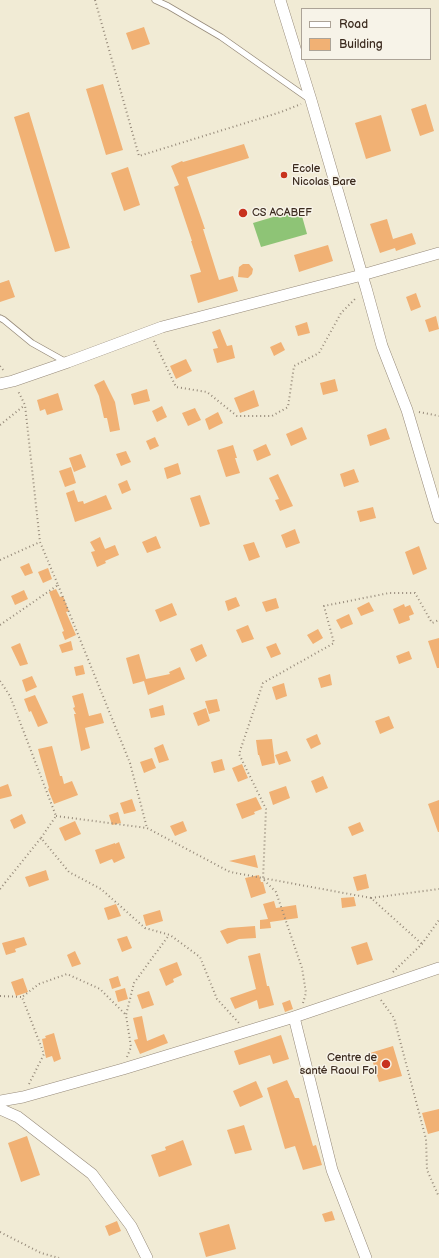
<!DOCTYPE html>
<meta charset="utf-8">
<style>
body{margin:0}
#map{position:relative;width:439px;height:1258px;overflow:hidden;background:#f1ebd5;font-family:"Balsamiq Sans",sans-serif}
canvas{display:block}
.legend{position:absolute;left:301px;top:8px;width:130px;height:52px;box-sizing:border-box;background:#f7f3e8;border:1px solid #aca397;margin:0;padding:5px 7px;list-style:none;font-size:12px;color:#3b2a1e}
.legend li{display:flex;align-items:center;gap:8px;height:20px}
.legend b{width:20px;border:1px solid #aca397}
</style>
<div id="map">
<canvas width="439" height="1258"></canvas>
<ul class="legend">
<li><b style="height:5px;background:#fff"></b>Road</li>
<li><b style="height:11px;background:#f1b174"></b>Building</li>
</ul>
</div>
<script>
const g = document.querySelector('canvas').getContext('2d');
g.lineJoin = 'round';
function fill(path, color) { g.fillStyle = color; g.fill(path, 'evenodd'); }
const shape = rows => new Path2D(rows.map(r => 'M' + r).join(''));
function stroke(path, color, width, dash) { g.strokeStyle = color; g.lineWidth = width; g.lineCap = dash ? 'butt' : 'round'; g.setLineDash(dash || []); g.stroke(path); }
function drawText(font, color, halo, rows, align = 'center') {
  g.font = font + ' "Balsamiq Sans",sans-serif'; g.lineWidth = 3; g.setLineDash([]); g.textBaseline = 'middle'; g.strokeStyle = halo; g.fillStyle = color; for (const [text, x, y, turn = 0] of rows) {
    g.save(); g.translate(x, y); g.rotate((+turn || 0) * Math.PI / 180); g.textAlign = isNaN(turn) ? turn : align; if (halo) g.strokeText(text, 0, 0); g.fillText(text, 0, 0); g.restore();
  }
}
fill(shape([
 [300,209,307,234,261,247,253,223]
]), '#8ec476');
fill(shape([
 [144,27,150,44,132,50,126,33],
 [103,84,123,150,106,155,86,89],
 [426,104,434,131,420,136,411,109],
 [29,112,70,248,55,252,14,117],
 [381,115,391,151,366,159,355,123],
 [244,144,249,158,187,177,205,229,203,229,219,280,233,276,238,291,198,303,190,275,201,272,191,241,192,241,174,187,179,185,171,166,182,161,183,162],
 [128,167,140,205,124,211,111,173],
 [387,219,393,239,412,233,416,244,396,251,395,248,380,253,370,224],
 [328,245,333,261,299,272,294,255],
 [243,264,249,264,253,269,252,274,248,278,238,277,239,267],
 [9,280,15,297,0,302,0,283],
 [416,293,421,307,411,311,406,297],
 [436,316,439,329,429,332,425,320],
 [307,322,310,333,298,336,295,326],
 [220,329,227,346,232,345,235,358,217,363,213,349,218,348,212,332],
 [281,342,285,350,274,356,270,347],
 [186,359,192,371,176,379,170,366],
 [335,379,338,391,323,395,320,383],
 [104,380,115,402,120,430,110,432,107,418,104,418,99,396,94,385],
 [147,389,150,401,134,405,131,394],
 [254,390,259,406,240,413,234,398],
 [58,393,63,410,47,415,45,409,40,411,37,400],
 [162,406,167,417,157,422,152,411],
 [195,408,201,420,188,426,182,413],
 [218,412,223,423,209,430,205,419],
 [302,427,307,439,291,446,286,434],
 [386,428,390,439,370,446,367,435],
 [155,437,159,446,150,450,146,441],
 [266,444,271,455,257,461,253,450],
 [233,445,237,458,235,458,240,473,226,477,217,450],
 [126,451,131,462,121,466,116,454],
 [81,454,86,467,74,472,69,458],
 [178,463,181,474,167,479,164,468],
 [71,467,76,483,65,487,59,471],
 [354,469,359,482,344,487,340,474],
 [278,474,293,506,280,511,275,500,279,499,269,478],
 [127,480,131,490,122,494,118,484],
 [74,490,78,502,83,501,84,504,106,495,112,509,75,522,66,493],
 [200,495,210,524,200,527,190,498],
 [373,507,376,518,360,522,357,511],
 [295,529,300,543,286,548,281,535],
 [156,536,161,548,147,553,142,542],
 [100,537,105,549,115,545,119,555,105,561,106,563,97,567,91,552,95,551,90,542],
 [254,542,260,557,249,561,243,545],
 [419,546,427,569,413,575,405,552],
 [29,563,33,573,25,576,20,567],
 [48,568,52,579,43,583,38,572],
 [56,589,60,597,63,596,69,611,66,612,76,635,65,640,62,632,64,631,49,592],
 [24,590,28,599,15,605,11,596],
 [236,597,240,606,228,611,225,601],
 [276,598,279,608,266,612,262,602],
 [369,602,374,611,361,616,357,608],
 [172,603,177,615,160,622,155,610],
 [404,604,405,607,410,605,414,614,409,616,410,620,399,624,393,609],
 [349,614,353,624,341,629,336,620],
 [248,625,254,639,242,643,236,630],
 [318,629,323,638,313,644,307,635],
 [439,638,439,668,437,668,428,641],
 [71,641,73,650,62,653,59,645],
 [20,643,28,664,20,666,11,647],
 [276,643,281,654,271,658,266,647],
 [202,644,207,656,196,662,190,649],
 [409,651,412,659,399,664,396,656],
 [139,654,146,679,170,674,169,672,180,667,185,679,148,695,144,681,133,684,126,658],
 [83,665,85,674,76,676,74,667],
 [330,674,332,685,321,688,318,678],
 [32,676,37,687,26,692,22,680],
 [284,683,287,696,276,700,272,687],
 [83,693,89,716,101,713,104,723,85,728,90,748,81,751,74,714,76,714,73,708,75,707,72,696],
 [35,695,48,723,38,727,31,711,29,712,24,699],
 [217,699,220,711,209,714,205,701],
 [163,705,165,715,151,718,149,709],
 [206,708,210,721,198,726,193,713],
 [389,716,394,728,380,734,375,721],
 [317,734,321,744,311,749,306,739],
 [272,739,275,763,262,766,259,755,258,755,256,740],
 [163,744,169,760,159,763,154,748],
 [52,746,60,776,62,776,64,784,72,781,78,795,54,804,48,789,49,788,38,749],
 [287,751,291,761,279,765,275,755],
 [152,758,156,768,144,773,140,762],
 [222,759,225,770,214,773,211,762],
 [242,764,248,778,238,782,232,768],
 [323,776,328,788,316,793,311,781],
 [8,784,12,796,0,799,0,787],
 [286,786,290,798,273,805,269,792],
 [256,797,262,809,254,812,255,814,242,819,236,804],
 [132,799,136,811,124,814,120,803],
 [439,800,439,832,438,832,428,804],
 [118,812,121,823,112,825,109,815],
 [22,814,26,823,14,829,10,820],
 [75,821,81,834,65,841,59,828],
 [183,821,187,831,175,836,170,826],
 [360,822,364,831,352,836,348,827],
 [119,842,125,858,114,863,112,859,100,864,95,850,115,843,115,844],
 [255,855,258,868,229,861],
 [46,870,49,880,29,887,25,877],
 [366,874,369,888,357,891,353,877],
 [259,875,261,882,263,882,266,893,251,898,245,878],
 [354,897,356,906,342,908,341,898],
 [274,901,276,908,296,905,298,918,270,922,271,928,260,929,260,920,268,919,263,904],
 [116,904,121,916,108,920,104,908],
 [160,910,163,921,146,926,143,915],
 [255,926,256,938,239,939,227,944,220,931,228,928],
 [127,936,132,948,122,952,117,939],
 [24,937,27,945,15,949,16,952,6,955,2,943],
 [367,942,373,960,357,965,351,947],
 [75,951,81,964,72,967,67,955],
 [260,953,267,986,269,986,274,1005,259,1009,257,1000,235,1009,230,998,256,989,248,956],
 [177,962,182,975,173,979,174,982,166,986,159,969],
 [118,976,121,986,112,989,109,979],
 [23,978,28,992,16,996,11,982],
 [125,988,128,999,118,1002,115,991],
 [149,991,154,1005,142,1009,137,995],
 [290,1000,293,1009,285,1012,282,1003],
 [142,1016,147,1041,164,1034,168,1043,140,1054,134,1040,138,1039,133,1018],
 [54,1033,61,1059,54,1062,52,1056,46,1058,42,1039,46,1038,45,1036],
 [281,1035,289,1059,273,1064,270,1055,239,1065,234,1051],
 [393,1046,402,1076,379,1082,370,1053],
 [287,1080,295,1098,299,1098,313,1146,316,1145,322,1165,303,1170,295,1146,285,1149,267,1088],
 [256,1081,263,1097,240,1107,233,1091],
 [439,1109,439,1131,428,1134,422,1113],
 [244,1125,252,1150,235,1154,227,1130],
 [27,1136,40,1175,21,1182,8,1143],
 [183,1140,192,1165,159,1177,151,1155,166,1150,165,1147],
 [332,1211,335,1220,325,1222,322,1214],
 [117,1221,121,1231,109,1236,105,1226],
 [229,1224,236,1249,206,1257,199,1233]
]), '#f1b174');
const lane = shape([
 [155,0,168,6,221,37,309,99],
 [0,318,4,320,32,343,66,362]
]);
const street = shape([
 [280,0,311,100,362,275,366,288,382,346,407,410,439,518],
 [0,384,13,381,68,362,162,327,362,275,439,253],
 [294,1017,332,1170,366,1258],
 [0,1101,23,1097,123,1069,294,1017,439,968],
 [0,1109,18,1117,92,1174,131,1226,147,1258]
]);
stroke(lane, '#968a7a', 7);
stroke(street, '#968a7a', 12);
stroke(shape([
 [95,0,139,156,281,112,301,104],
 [154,341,176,387,207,392,237,416,272,416,288,407,294,366,319,353,341,313,357,297],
 [0,366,4,371],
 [419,412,439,416],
 [0,425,25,405],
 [0,560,40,542],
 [58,585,130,763,147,828],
 [0,625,58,585,40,542,25,405,18,391],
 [0,681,10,696,56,816,41,838,69,872,101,889,145,928,170,935,200,957,217,999,239,1023],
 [56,816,147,828,230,872,371,898,422,944],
 [0,889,41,838],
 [371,898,439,889],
 [393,972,422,944,439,920],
 [0,996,22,997],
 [381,1000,394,1018,426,1139,427,1170,439,1197],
 [303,1003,306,993,302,968,276,892,263,879,266,809,239,754,263,683,334,643,324,606,389,593,415,593,432,623,439,620],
 [127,1057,131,1047,126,1015,134,983,169,935],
 [29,1084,44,1054,22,997,39,984,67,974,100,989,126,1015],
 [0,1232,41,1253,59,1258]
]), '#968a7a', 2, [1, 3]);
stroke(lane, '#fff', 5.5);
stroke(street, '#fff', 11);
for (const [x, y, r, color] of [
 [284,175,4,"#c8321e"],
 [243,213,5,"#c8321e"],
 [386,1064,5,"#c8321e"]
]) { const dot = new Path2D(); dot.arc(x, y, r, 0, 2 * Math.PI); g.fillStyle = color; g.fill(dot); stroke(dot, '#f7f3e8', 1.5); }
drawText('11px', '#3b2a1e', '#f7f3e8', [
 ["Ecole",292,169],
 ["Nicolas Bare",292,182],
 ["CS ACABEF",252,213],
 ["Centre de",377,1058,"right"],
 ["santé Raoul Fol",377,1071,"right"]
], 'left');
</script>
